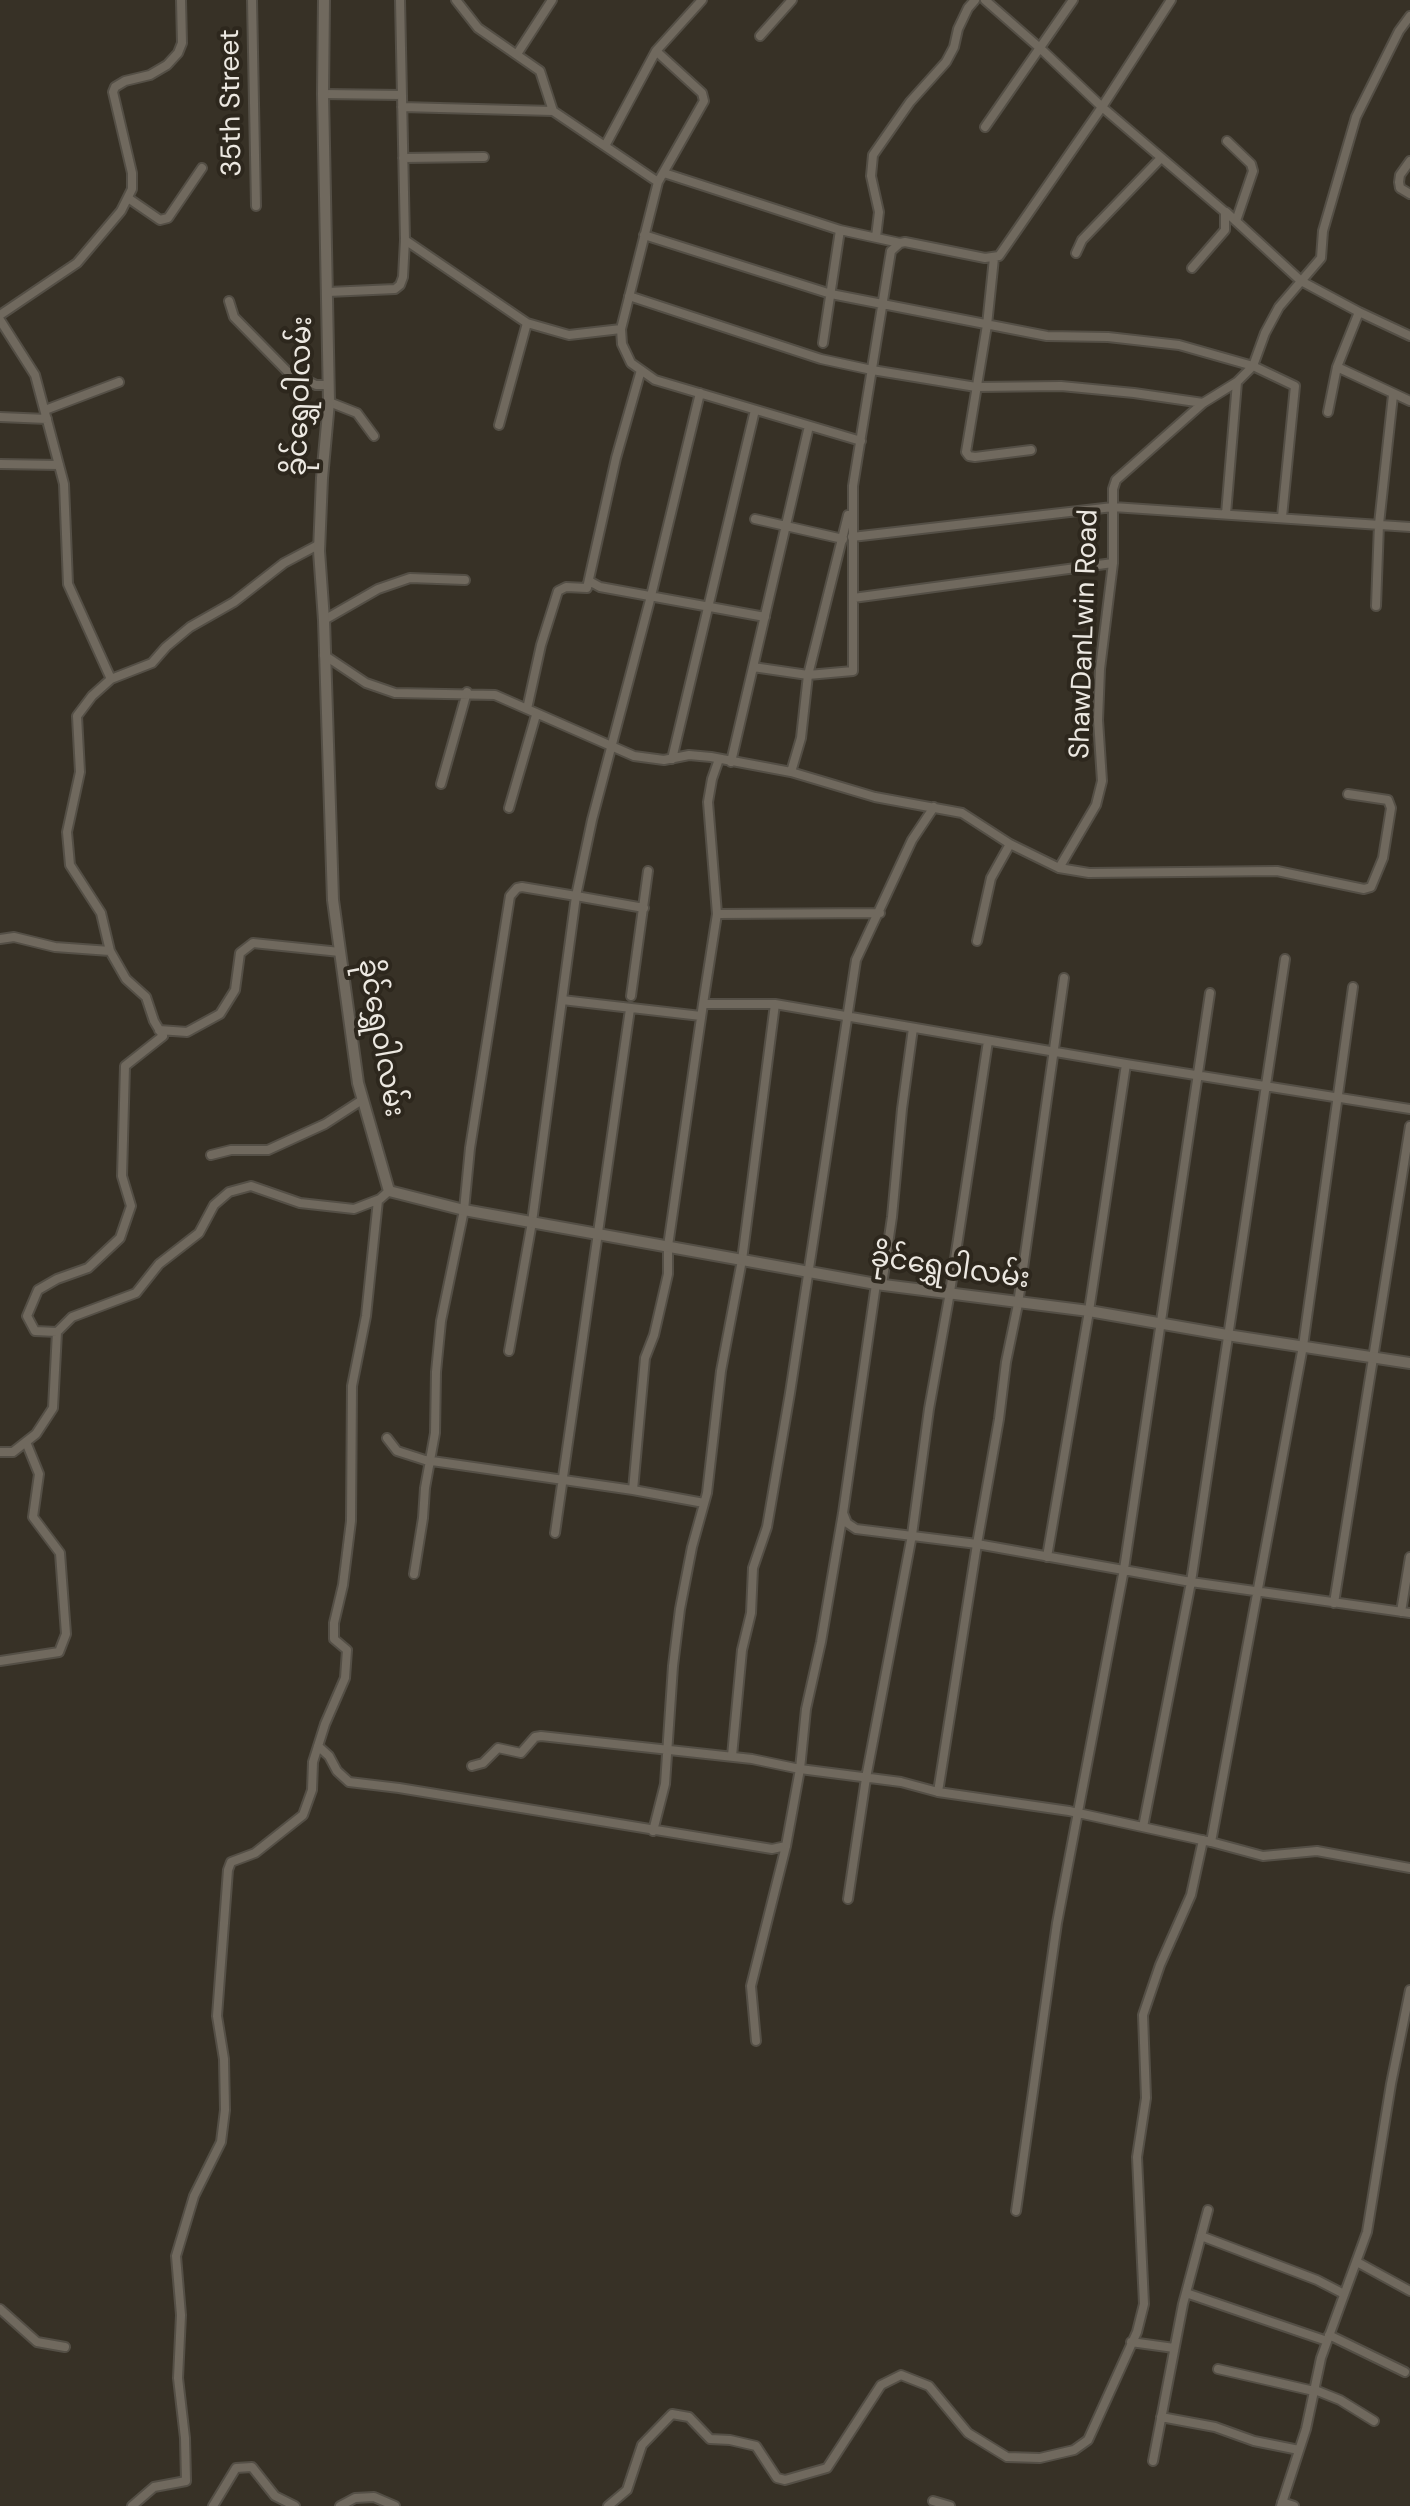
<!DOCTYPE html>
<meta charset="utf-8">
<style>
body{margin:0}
canvas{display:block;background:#373126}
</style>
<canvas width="1410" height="2506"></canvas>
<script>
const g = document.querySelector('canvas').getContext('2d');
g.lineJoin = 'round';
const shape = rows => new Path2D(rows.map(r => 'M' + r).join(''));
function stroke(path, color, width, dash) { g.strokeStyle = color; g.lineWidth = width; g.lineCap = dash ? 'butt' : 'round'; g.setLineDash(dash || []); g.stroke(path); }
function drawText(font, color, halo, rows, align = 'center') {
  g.font = font + ' "DM Sans","Noto Sans Myanmar",sans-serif'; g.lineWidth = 8; g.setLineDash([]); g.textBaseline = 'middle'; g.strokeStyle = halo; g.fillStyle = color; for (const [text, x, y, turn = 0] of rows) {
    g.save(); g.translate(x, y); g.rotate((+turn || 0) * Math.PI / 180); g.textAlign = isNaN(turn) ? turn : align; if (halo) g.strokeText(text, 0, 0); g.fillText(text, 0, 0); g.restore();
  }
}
const minor = shape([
 [252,0,256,206],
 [456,0,478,28,540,71,553,111],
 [985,0,1041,49,1102,107,1225,212,1225,230,1192,268],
 [760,36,792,0],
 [517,54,552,0],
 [323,94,402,95],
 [402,107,553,111,658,182,704,101,702,93,656,51],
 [985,127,1073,0],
 [1227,141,1251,164,1253,171,1236,221],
 [605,146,656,51,702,0],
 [403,158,484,157],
 [1410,161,1400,175,1399,182,1400,188,1410,194],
 [664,173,840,230,900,243],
 [658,182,621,329,622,344,631,363,655,380,861,441],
 [128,198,160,220,168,218,202,168],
 [1226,212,1301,281,1359,312,1337,367,1328,412],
 [644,235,831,294,1047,336,1108,337,1179,345,1253,366,1295,386,1282,517],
 [876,237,879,212,871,176,873,155,910,102,946,62,954,47,958,29,968,8,975,0],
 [405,240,527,323,569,335,621,329],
 [1076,253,1082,240,1161,158],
 [994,258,987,325,966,452,969,456,975,457,1031,450],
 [328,292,395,289,400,285,403,277,405,240,400,0],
 [629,296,821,359,872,370,976,387,1061,386,1134,393,1203,403],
 [229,301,234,317,287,371,316,385,329,385],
 [1359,312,1410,336],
 [0,315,77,263,121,211,132,189,132,173,113,92,115,87,125,81,150,75,167,65,178,53,182,43,181,0],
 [0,320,35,375,64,484,68,584,111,679],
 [823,343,840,230],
 [1337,367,1410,401],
 [329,402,357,413,374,436],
 [45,410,119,382],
 [0,417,47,419],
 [499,425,527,323],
 [0,464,59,465],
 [1226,514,1237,382],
 [755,519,843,539],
 [852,537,1113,507,1410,527],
 [589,581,600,587,765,617],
 [853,598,1113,563],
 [1376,606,1379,524,1393,395],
 [324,620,378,589,410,578,465,580],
 [324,655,366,683,395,693,495,695,634,756,664,760,689,755,711,757,791,772,875,797,962,813,1010,844,1059,868,1089,873,1277,871,1364,889,1371,887,1383,858,1391,808,1388,800,1348,794],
 [753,667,808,675,853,671,853,486,891,251,900,243,905,242,985,258,999,256,1102,107,1171,0],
 [527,709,541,645,558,591,566,587,587,588,616,458,641,370],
 [672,759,755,410],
 [731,762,809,426],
 [791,772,801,738,808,675,848,515],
 [441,784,467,692],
 [509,808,536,715],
 [1059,868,1096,805,1102,781,1098,720,1100,669,1113,563,1113,489,1116,480,1203,403,1237,382,1253,366,1265,333,1279,307,1321,258,1323,231,1356,117,1399,31,1410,16],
 [717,914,880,913],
 [0,939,14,937,55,947,110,951],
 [977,941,991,878,1010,844],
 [1064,978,1018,1304,1006,1362,999,1419,977,1544,1191,1582,1410,1613],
 [631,996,648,871],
 [562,1000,701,1016],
 [703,1004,717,914,708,802,712,779,719,759],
 [159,1030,187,1032,220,1014,235,990,240,953,253,943,340,952],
 [211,1155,231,1150,268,1150,325,1124,362,1100],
 [882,1285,892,1217,902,1109,913,1028],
 [57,1332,35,1331,27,1316,38,1290,57,1279,88,1268,120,1238,131,1206,122,1176,125,1066,163,1036,154,1021,146,997,126,979,110,951,101,913,70,865,67,832,80,772,77,716,92,696,111,679,152,663,166,647,190,627,234,602,284,563,320,544],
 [509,1351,532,1222,576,896,644,908],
 [387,1438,397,1451,425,1460,633,1490,704,1503],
 [0,1452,13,1452,36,1434,53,1408,57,1332,72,1317,136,1293,159,1264,199,1233,214,1205,229,1192,251,1186,300,1203,354,1209,380,1199,389,1191],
 [633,1490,645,1358,654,1335,668,1274,668,1246,703,1004,775,1004,1126,1064,1410,1109],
 [843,1513,847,1523,856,1529,977,1544,938,1792,1069,1811,1211,1842,1263,1856,1317,1851,1410,1868],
 [555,1533,630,1009],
 [1047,1557,1089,1311,1126,1064],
 [414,1574,423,1518,425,1488,435,1433,436,1372,441,1321,464,1210,470,1148,510,896,517,888,522,887,576,896,592,820,651,596,700,393],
 [1334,1603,1410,1126],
 [1401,1612,1410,1557],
 [0,1661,59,1652,66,1634,60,1553,33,1517,39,1474,26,1442],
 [318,1746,329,1756,337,1771,349,1782,399,1788,772,1849,786,1846],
 [732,1756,742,1650,751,1613,753,1568,767,1527,790,1393,856,960,912,840,934,807],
 [472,1766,483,1763,498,1748,521,1753,535,1737,541,1736,752,1759,800,1769,901,1782,938,1792],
 [1143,1827,1191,1582,1285,959],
 [653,1831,665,1784,673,1666,680,1609,692,1547,707,1493,721,1371,742,1260,775,1004],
 [1211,1842,1303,1346,1353,987],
 [848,1899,866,1778,912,1535,929,1409,950,1292,988,1041],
 [756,2041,751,1986,786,1846,800,1769,806,1709,821,1642,843,1513,876,1284],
 [1016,2211,1057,1923,1124,1569,1210,993],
 [1201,2236,1317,2280,1344,2294],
 [1357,2262,1410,2291],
 [1186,2293,1327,2341],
 [0,2309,37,2342,65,2347],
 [1329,2335,1405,2372],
 [1131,2342,1174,2348],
 [1218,2369,1314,2391],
 [1315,2390,1340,2400,1374,2421],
 [1161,2417,1215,2427,1254,2441,1299,2450],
 [1153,2461,1183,2304,1208,2210],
 [933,2501,950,2506],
 [1282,2502,1294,2506],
 [132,2506,154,2487,186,2481,185,2438,178,2378,181,2315,176,2256,194,2196,221,2142,225,2110,224,2059,217,2016,228,1870,231,1862,255,1853,303,1815,312,1790,313,1762,325,1724,345,1678,347,1650,334,1639,334,1623,343,1585,351,1521,352,1386,366,1316,378,1200],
 [213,2506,236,2468,252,2467,275,2496,295,2506],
 [340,2506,355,2498,374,2497,395,2506],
 [608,2506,627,2490,642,2445,672,2414,689,2417,710,2439,730,2440,756,2446,777,2478,785,2480,827,2468,881,2385,901,2375,929,2386,968,2433,1007,2457,1040,2458,1074,2450,1088,2440,1137,2332,1144,2304,1137,2157,1146,2098,1143,2015,1160,1965,1191,1895,1203,1840],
 [1281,2506,1306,2429,1321,2358,1367,2232,1391,2084,1410,1990]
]);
const tertiary = shape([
 [324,0,323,94,329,402,322,478,319,551,324,620,333,900,358,1083,389,1191,464,1210,876,1284,1089,1311,1227,1335,1410,1363]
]);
stroke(minor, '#544f46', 12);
stroke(tertiary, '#544f46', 14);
stroke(minor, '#70695e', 8);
stroke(tertiary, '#70695e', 10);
drawText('28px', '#ece8e1', '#2d271d', [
 ["35th Street",232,103,-91],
 ["ခိုင်ရွှေဝါလမ်း",301,396,-88],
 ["ShawDanLwin Road",1085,634,-88],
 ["ခိုင်ရွှေဝါလမ်း",380,1038,80],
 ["ခိုင်ရွှေဝါလမ်း",950,1269,8]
]);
</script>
